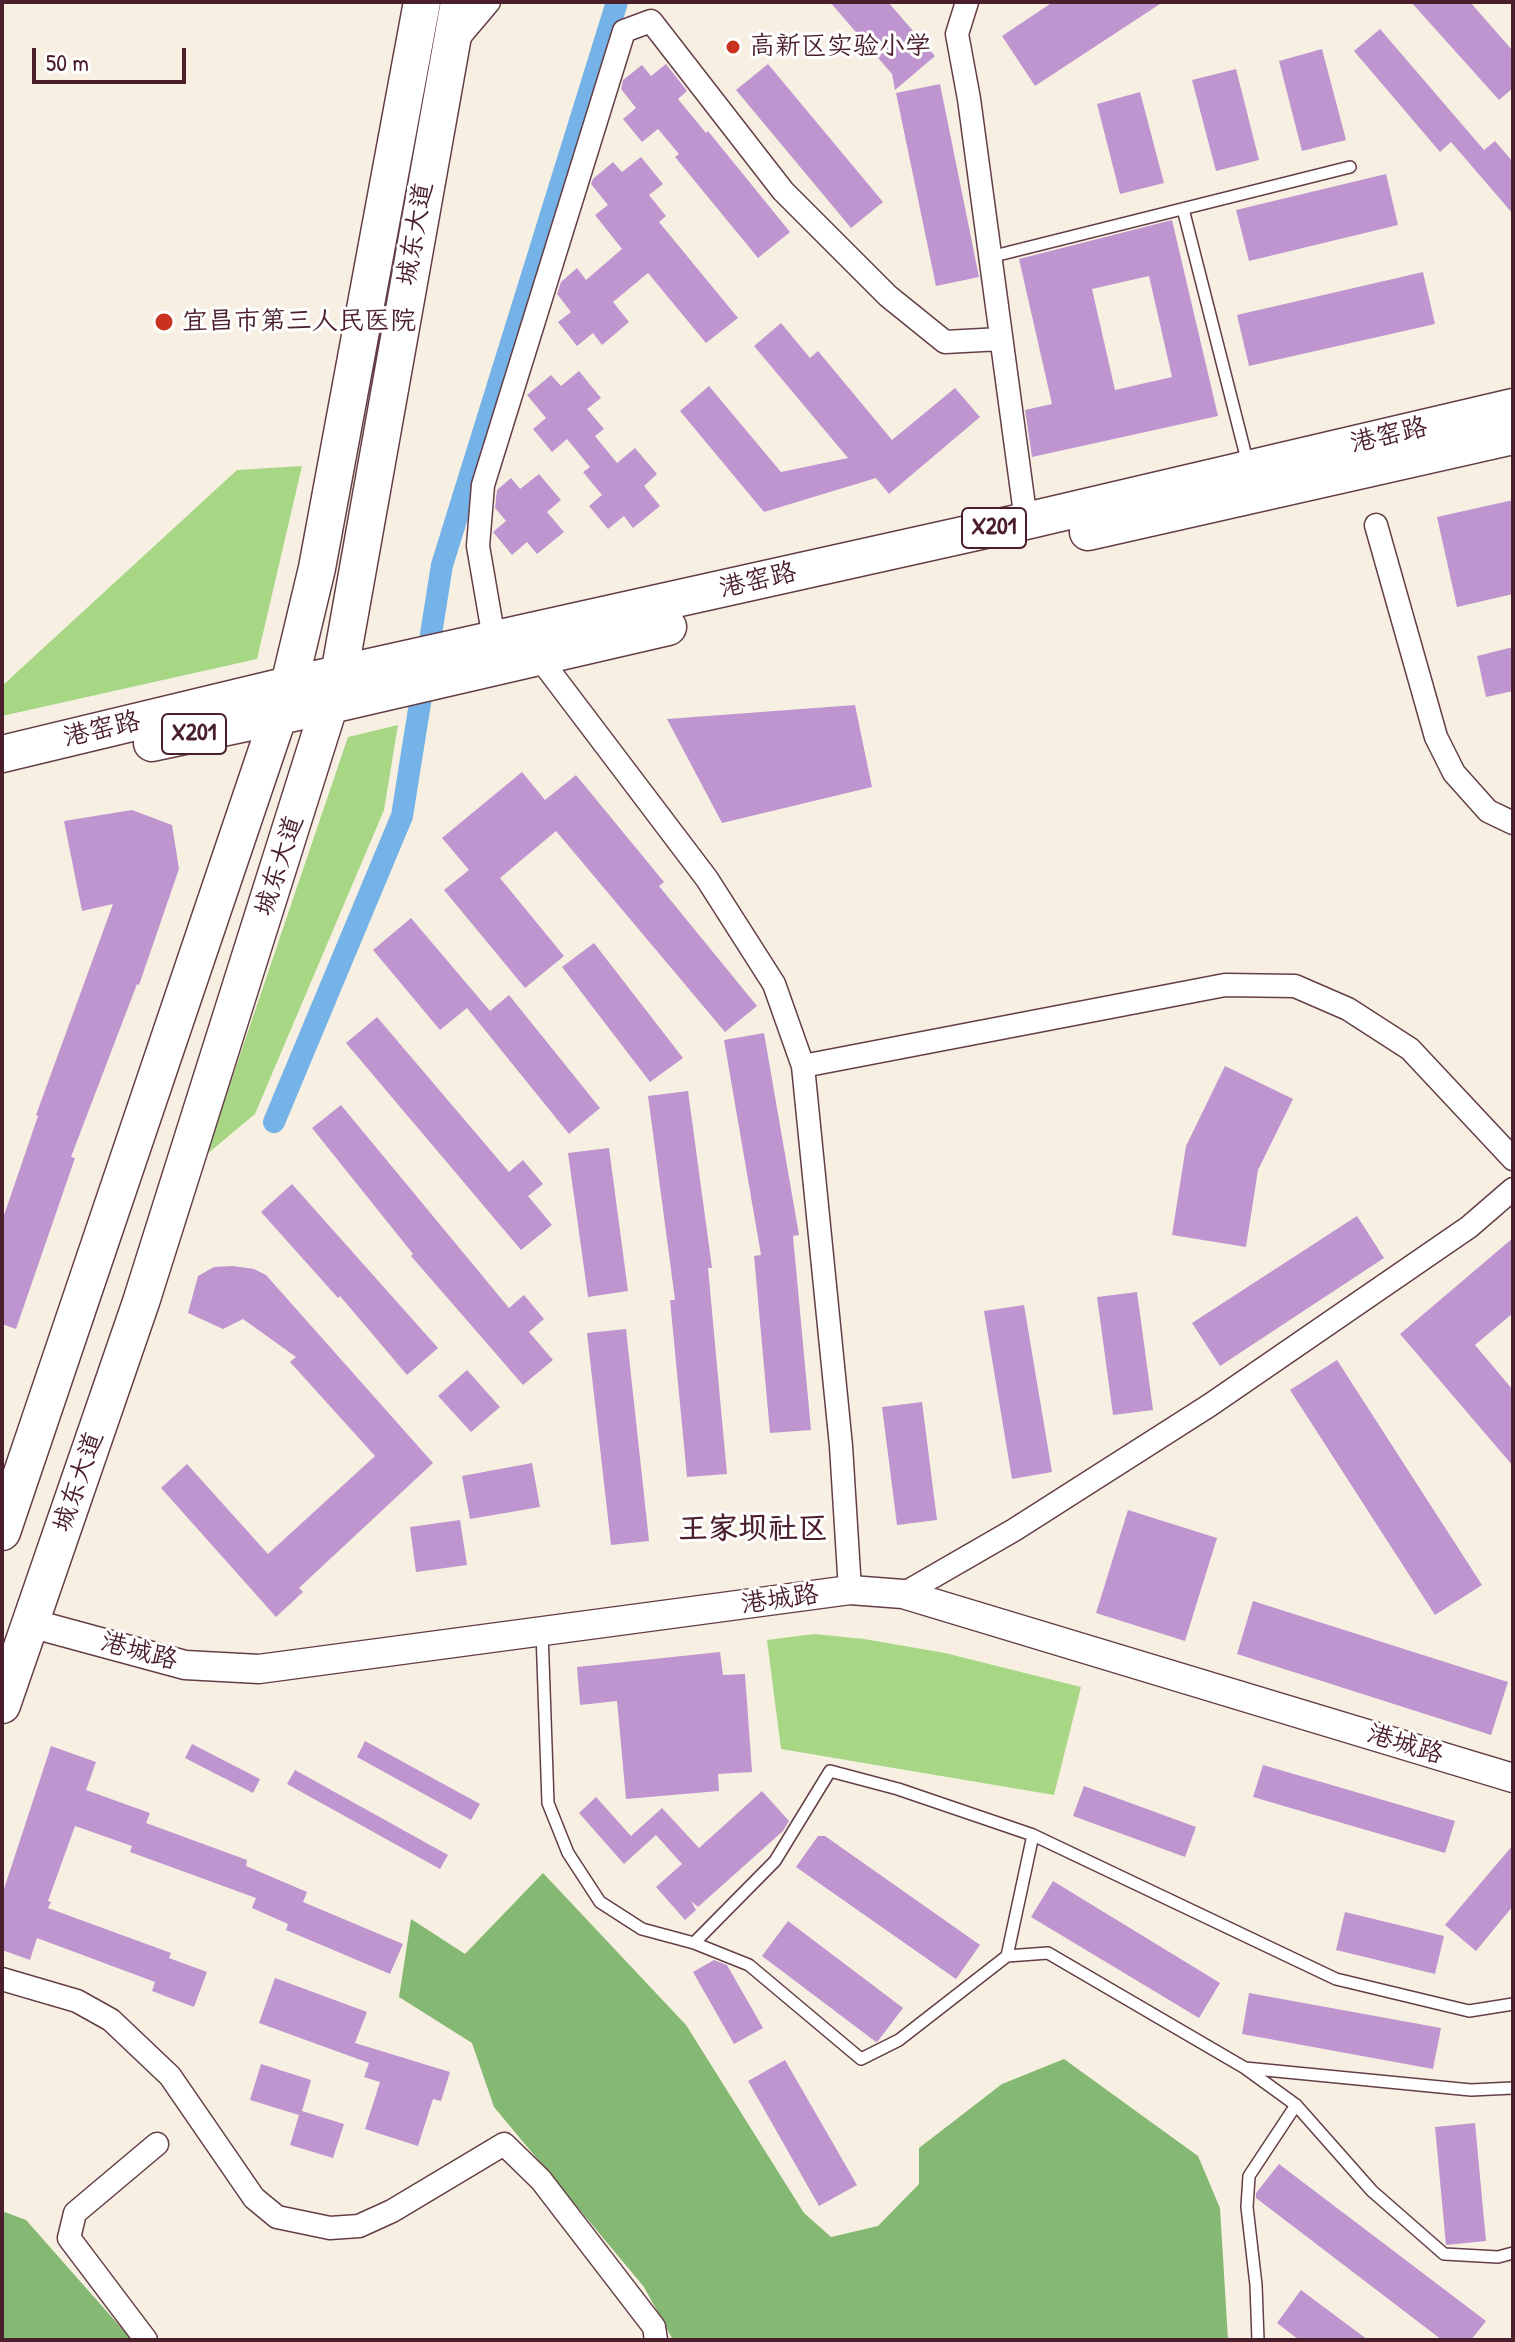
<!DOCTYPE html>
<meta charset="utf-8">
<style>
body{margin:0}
#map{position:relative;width:1515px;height:2342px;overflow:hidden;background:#f7f0e2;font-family:"Patrick Hand",sans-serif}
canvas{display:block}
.frame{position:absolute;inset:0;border:4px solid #4a1f2b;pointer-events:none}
.scale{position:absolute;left:32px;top:48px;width:154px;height:36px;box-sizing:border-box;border:4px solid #4a1f2b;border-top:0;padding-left:10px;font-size:24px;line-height:28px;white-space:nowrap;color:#4a1f2b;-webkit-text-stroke:6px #fff;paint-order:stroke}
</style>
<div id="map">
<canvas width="1515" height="2342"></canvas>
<div class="frame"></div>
<div class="scale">50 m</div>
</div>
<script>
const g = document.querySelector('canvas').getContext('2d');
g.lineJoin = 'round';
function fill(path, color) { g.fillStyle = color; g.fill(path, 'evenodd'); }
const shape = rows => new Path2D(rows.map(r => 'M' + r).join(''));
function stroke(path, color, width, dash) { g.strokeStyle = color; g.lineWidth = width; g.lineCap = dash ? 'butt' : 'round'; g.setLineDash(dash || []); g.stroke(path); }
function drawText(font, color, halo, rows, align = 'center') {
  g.font = font + ' "Patrick Hand","LXGW WenKai TC",sans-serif'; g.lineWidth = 6; g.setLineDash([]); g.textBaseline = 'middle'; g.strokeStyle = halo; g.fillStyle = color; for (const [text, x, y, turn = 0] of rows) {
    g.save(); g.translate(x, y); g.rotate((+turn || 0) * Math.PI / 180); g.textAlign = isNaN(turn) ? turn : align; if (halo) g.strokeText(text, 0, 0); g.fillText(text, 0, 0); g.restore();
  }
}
fill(shape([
 [302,466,257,659,2,716,2,686,237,470],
 [398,725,384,810,255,1114,206,1155,348,737],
 [814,1634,864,1639,945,1653,1081,1687,1054,1795,781,1749,767,1640]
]), '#a7d785');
fill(shape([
 [543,1873,686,2025,804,2213,831,2237,878,2226,919,2184,919,2148,1002,2084,1064,2059,1198,2156,1220,2208,1228,2340,673,2340,644,2287,494,2107,472,2043,399,1997,411,1919,465,1954],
 [2,2211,26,2220,132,2340,2,2340]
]), '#85b872');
stroke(shape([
 [274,1122,402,816,442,565,617,2]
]), '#74b2e7', 22);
fill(shape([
 [830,2,888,2,935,56,895,90,892,74],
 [1053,2,1163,2,1035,86,1002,36],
 [1411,2,1470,2,1513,51,1513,88,1499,100],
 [1380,29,1484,150,1495,141,1513,162,1513,214,1451,142,1440,152,1354,51],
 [1322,49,1346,140,1302,151,1279,61],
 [666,64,687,91,678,99,706,133,708,131,790,232,758,258,675,157,679,154,658,129,642,142,623,119,636,108,621,89,623,80,642,65,651,76],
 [768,64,883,202,851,228,736,90],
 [1236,69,1259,160,1216,171,1192,80],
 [940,84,979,277,936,286,896,93],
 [1140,92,1164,183,1120,194,1097,104],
 [641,157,663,184,649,195,666,216,659,222,738,318,706,343,648,273,613,302,629,322,602,345,593,333,577,346,558,322,571,312,557,294,561,282,577,268,586,280,622,249,595,215,608,205,591,184,593,179,613,162,622,172],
 [1386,174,1398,225,1249,261,1236,210],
 [1172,220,1218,416,1032,457,1025,410,1052,404,1019,259],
 [1149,276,1172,377,1115,390,1092,289],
 [1423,272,1435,324,1249,366,1237,315],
 [781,323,810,358,818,351,892,440,955,388,980,417,889,494,876,478,764,512,680,411,709,386,781,472,848,458,754,346],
 [579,371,601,398,587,409,604,429,595,436,617,463,635,448,657,474,644,486,660,506,633,528,624,516,608,529,589,506,602,495,583,472,590,467,567,439,552,452,533,429,546,418,527,395,551,375,561,386],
 [539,474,561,500,547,512,564,532,537,554,527,542,512,555,493,532,506,521,495,508,497,490,511,478,520,489],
 [1513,500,1513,594,1457,607,1437,517],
 [1513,647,1513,691,1486,697,1477,656],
 [855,705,872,787,722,823,667,719],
 [522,772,545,800,576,775,664,882,659,886,757,1006,725,1032,556,831,500,878,564,956,525,988,444,890,469,870,442,838],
 [132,810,172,825,179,869,139,985,137,984,71,1157,75,1158,16,1329,2,1324,2,1221,38,1116,36,1115,113,904,82,911,64,821],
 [411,918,490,1011,509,995,600,1108,569,1134,467,1008,440,1030,373,950],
 [594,943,683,1058,650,1082,562,967],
 [377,1017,509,1172,523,1160,543,1184,528,1196,552,1225,521,1250,346,1043],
 [764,1033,799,1235,793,1236,811,1430,770,1433,754,1256,761,1255,724,1040],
 [1225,1066,1293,1099,1258,1170,1246,1247,1172,1235,1186,1146],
 [688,1091,712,1268,708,1268,727,1474,687,1477,670,1300,675,1300,648,1096],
 [341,1105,509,1308,524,1295,544,1319,529,1332,553,1360,523,1385,411,1256,413,1254,312,1128],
 [609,1148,628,1291,588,1297,568,1153],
 [292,1184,438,1348,407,1375,340,1296,338,1298,261,1212],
 [1357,1216,1384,1258,1220,1366,1192,1323],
 [1513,1238,1513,1313,1475,1345,1513,1390,1513,1466,1400,1334],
 [233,1266,254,1269,266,1275,433,1463,299,1588,303,1592,276,1617,161,1488,187,1464,268,1554,375,1456,290,1362,296,1357,243,1319,223,1329,188,1313,198,1276,214,1267],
 [1137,1292,1153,1410,1113,1415,1097,1297],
 [1024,1305,1052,1472,1012,1479,984,1311],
 [626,1329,649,1541,611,1545,587,1333],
 [1337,1360,1482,1585,1435,1615,1290,1390],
 [467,1370,500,1407,471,1432,438,1396],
 [922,1402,937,1520,897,1525,882,1407],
 [532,1463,540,1507,470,1519,462,1476],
 [1128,1510,1217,1538,1185,1641,1096,1613],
 [460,1520,467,1565,416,1572,410,1527],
 [1253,1601,1508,1682,1491,1735,1237,1654],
 [720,1652,723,1675,745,1674,752,1772,718,1774,719,1791,626,1799,617,1701,580,1705,577,1667],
 [365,1741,480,1804,471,1820,357,1757],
 [192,1744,260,1779,253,1793,185,1758],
 [51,1746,96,1762,86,1790,150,1813,146,1823,247,1860,246,1866,307,1892,303,1902,403,1944,390,1974,286,1930,288,1924,252,1908,256,1898,130,1852,132,1846,75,1826,48,1901,51,1902,48,1908,171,1953,169,1958,207,1972,194,2007,152,1991,155,1982,37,1938,30,1960,2,1950,2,1895],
 [1263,1765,1455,1821,1445,1853,1253,1797],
 [295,1770,448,1855,440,1869,287,1784],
 [1084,1786,1196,1827,1185,1857,1073,1816],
 [762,1791,789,1821,783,1831,698,1907,691,1901,696,1910,685,1920,656,1887,682,1864,656,1835,624,1864,579,1813,596,1797,631,1836,662,1808,699,1848],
 [818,1836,825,1836,980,1945,956,1979,796,1867],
 [1513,1845,1513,1906,1476,1951,1445,1925],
 [1053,1881,1220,1983,1199,2018,1031,1917],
 [1345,1912,1444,1936,1435,1974,1336,1950],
 [788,1921,903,2008,878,2041,876,2042,762,1956],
 [714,1960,727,1965,763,2028,734,2044,693,1972],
 [275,1978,367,2012,355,2043,450,2072,441,2101,433,2099,418,2146,365,2129,380,2082,364,2077,369,2063,259,2023],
 [1249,1993,1441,2028,1433,2069,1242,2034],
 [785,2060,857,2185,819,2206,748,2081],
 [261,2064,311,2080,302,2111,344,2124,333,2158,290,2145,299,2115,250,2100],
 [1475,2123,1486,2241,1446,2245,1435,2127],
 [1279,2164,1486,2321,1471,2340,1442,2340,1256,2198,1256,2193],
 [1301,2290,1368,2340,1299,2340,1277,2323]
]), '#bf95d0');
const service = shape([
 [1183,209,1248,464],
 [990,257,1350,167],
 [542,1632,548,1803,568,1853,600,1902,642,1929,694,1943,749,1965,861,2059,899,2040,1007,1956,1048,1953,1245,2068,1296,2105,1372,2191,1444,2254,1498,2257,1513,2253],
 [694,1943,775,1861,830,1771,898,1789,1033,1835,1336,1979,1469,2011,1513,2004],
 [1007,1956,1033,1835],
 [1245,2068,1471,2090,1513,2088],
 [1258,2340,1256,2285,1247,2207,1249,2176,1296,2105]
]);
const minor = shape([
 [967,2,957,34,969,99,1026,521],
 [456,41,489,2],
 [1376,525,1436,737,1454,773,1488,811,1513,823],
 [494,639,478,546,483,485,624,31,651,21,783,191,888,296,945,342,1001,339],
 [538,656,707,879,774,984,803,1066,841,1446,850,1590],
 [803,1066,1225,985,1295,986,1348,1009,1410,1049,1513,1159],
 [903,1594,1014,1530,1210,1405,1469,1227,1513,1189],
 [2,1979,77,2001,111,2020,170,2076,254,2198,277,2217,330,2228,359,2226,392,2211,504,2144,541,2180,654,2327,656,2340],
 [146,2340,69,2238,75,2213,157,2144]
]);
const tertiary = shape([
 [30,1623,185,1665,259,1669,850,1590,903,1594,1513,1778]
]);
const primary = shape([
 [1088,532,1513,436],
 [152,743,331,705,668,627],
 [2,754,289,685,1026,521,1513,407],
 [2,1532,289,685,317,568,422,2],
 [2,1705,141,1302,339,675,459,2]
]);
stroke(service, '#643e46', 14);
stroke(minor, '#643e46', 25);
stroke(tertiary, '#643e46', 31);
stroke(primary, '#643e46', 39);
stroke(service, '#fff', 11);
stroke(minor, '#fff', 22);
stroke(tertiary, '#fff', 28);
stroke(primary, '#fff', 36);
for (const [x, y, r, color] of [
 [733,47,8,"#c8321e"],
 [164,322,10,"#c8321e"]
]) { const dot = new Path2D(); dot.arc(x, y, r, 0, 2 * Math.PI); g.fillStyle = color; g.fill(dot); stroke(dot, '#fff', 3); }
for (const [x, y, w] of [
 [994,528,64],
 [194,734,64]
]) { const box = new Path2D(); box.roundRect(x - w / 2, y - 20, w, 40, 6); g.fillStyle = '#fff'; g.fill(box); stroke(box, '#4a1f2b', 2); }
drawText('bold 24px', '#4a1f2b', null, [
 ["X201",994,528],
 ["X201",194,734]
]);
drawText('26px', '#4a1f2b', '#fff', [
 ["高新区实验小学",749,47],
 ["宜昌市第三人民医院",182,322]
], 'left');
drawText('26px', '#4a1f2b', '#fff', [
 ["城东大道",416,234,-80],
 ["港窑路",1389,436,-13],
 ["港窑路",758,581,-13],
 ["港窑路",102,730,-13],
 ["城东大道",280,866,-72],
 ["城东大道",79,1482,-71],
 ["港城路",780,1600,-8],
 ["港城路",139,1652,15],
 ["港城路",1405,1745,17]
]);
drawText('bold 30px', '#4a1f2b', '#fff', [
 ["王家坝社区",753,1530]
]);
</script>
